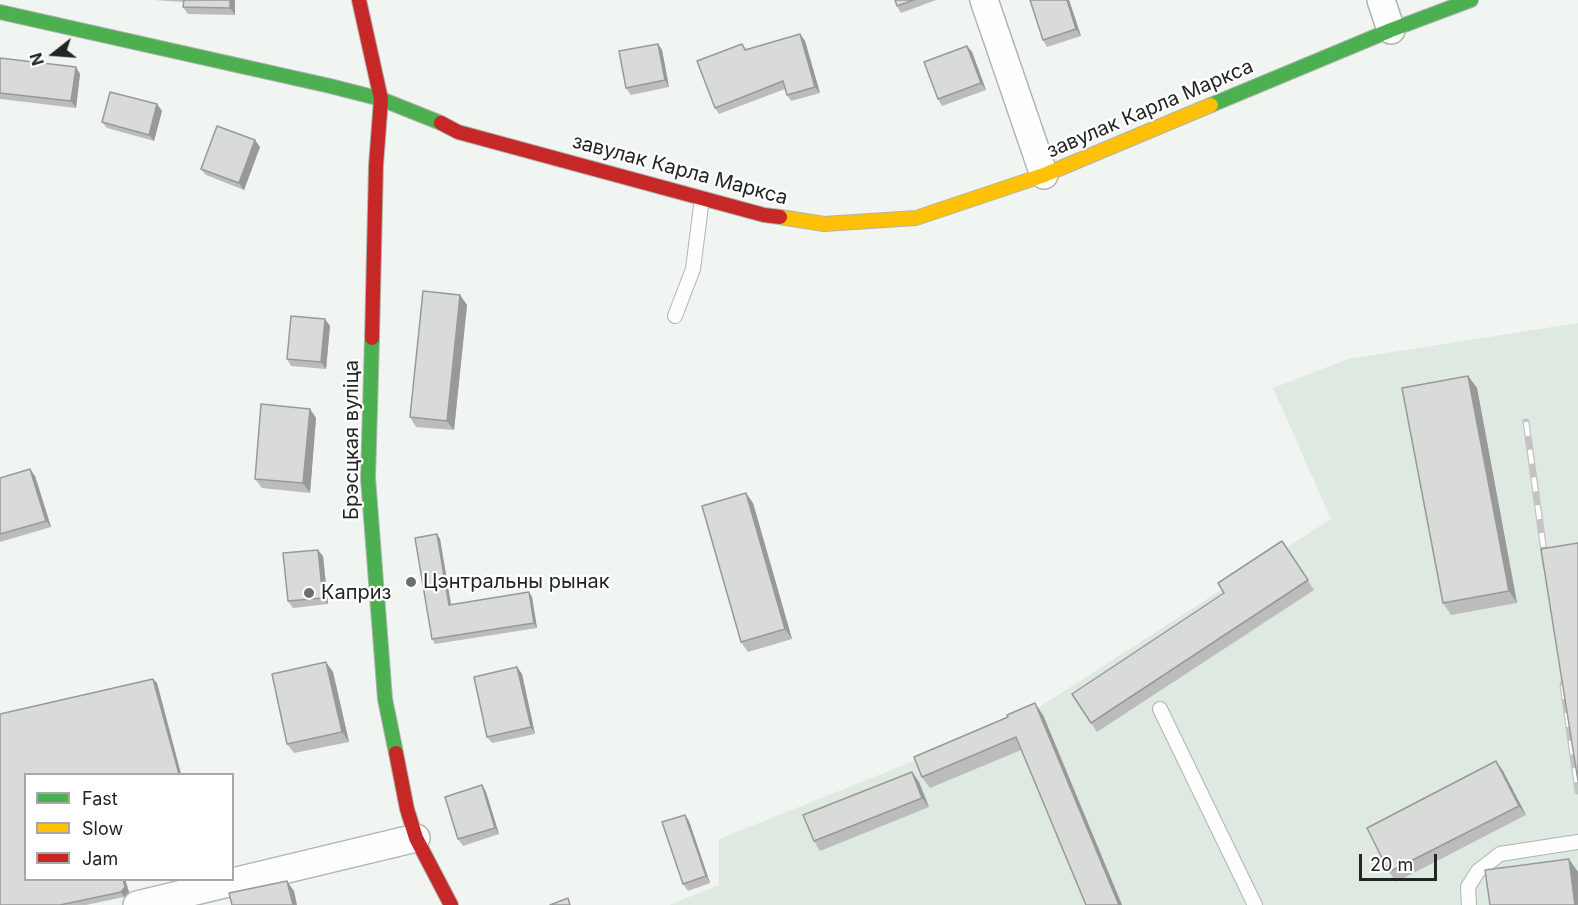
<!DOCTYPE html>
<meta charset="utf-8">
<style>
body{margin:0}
#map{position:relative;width:1578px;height:905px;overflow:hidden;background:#f0f5f2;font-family:Inter,sans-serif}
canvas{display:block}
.legend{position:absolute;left:24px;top:773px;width:210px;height:108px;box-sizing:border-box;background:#fff;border:2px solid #a7a8a7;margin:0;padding:8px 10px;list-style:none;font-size:18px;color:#232524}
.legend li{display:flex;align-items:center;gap:12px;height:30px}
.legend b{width:30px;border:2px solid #a7a8a7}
.north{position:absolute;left:24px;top:24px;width:60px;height:60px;-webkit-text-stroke:4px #fff;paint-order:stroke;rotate:253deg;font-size:16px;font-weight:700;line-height:24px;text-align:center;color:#232524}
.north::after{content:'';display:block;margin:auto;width:21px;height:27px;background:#232524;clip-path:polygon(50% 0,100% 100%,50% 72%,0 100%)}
.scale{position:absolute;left:1359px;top:854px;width:78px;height:27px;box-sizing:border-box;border:3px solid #232524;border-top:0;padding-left:8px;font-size:18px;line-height:21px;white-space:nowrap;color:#232524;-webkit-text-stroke:4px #fff;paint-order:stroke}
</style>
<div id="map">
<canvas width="1578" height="905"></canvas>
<ul class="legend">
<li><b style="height:8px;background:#4caf50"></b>Fast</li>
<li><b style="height:8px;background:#ffc107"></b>Slow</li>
<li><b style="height:8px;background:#c62828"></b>Jam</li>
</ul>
<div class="north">N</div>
<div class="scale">20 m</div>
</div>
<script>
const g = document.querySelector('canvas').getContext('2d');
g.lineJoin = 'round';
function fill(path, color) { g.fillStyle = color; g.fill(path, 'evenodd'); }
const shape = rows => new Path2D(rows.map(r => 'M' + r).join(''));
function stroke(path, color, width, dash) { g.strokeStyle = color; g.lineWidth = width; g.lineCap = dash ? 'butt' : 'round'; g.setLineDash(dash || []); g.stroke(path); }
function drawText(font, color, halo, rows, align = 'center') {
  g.font = font + ' Inter,sans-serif'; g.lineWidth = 4.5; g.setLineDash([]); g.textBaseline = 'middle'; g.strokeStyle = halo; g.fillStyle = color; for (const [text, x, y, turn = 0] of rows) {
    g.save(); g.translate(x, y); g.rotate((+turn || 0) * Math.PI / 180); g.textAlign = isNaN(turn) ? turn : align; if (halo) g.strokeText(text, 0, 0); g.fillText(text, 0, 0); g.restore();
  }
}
fill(shape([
 [1578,323,1578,905,669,905,719,885,719,839,1024,717,1331,519,1273,388,1348,359]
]), '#dee9e2');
const lane = shape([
 [675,316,693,269,702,198],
 [1160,709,1255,905],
 [1469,905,1468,887,1478,871,1500,854,1578,842]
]);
const street = shape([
 [984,0,1044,175],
 [1381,0,1391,30],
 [137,905,416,838]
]);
const fast = shape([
 [0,12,330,86,381,99,441,123],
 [1211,105,1391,30,1471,0],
 [372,338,368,478,385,699,396,753]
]);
const slow = shape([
 [780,217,824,224,916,218,1044,175,1211,105]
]);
const jam = shape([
 [359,0,381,99,376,165,372,338],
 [441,123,458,132,764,215,780,217],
 [396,753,407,809,416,838,451,905]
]);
stroke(lane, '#b0b4b1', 16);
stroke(street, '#b0b4b1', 30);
stroke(fast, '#b0b4b1', 16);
stroke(slow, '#b0b4b1', 16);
stroke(jam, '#b0b4b1', 16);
stroke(lane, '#fdfefd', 14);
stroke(street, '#fdfefd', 27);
stroke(fast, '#4caf50', 14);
stroke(slow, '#ffc107', 14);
stroke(jam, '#c62828', 14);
const rail = shape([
 [1526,422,1546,566],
 [1563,685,1578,791]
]);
stroke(rail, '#c2c4c3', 7);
stroke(rail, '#fff', 4.5, [14]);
fill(shape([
 [154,0,235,0,235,15,188,14,183,7,184,2],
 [895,0,936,0,901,13,897,6],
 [1069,0,1081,36,1047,47,1043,40],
 [800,34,805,41,820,93,791,101,787,95,785,89,719,114,715,108,742,44,747,50],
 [658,44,662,50,669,87,631,95,626,88],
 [967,46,972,52,986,90,942,106,938,99],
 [0,58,80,74,76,108,0,99],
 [157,104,162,111,154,141,107,128,102,122],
 [260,147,244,190,206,175,201,169],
 [460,295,467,305,454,430,416,427,410,417],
 [325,319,330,326,326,369,291,366,287,359],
 [1468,376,1477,388,1517,603,1451,615,1443,603],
 [310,409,316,418,310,493,262,488,255,479],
 [35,476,51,527,0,542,0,478],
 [753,503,792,639,748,652,741,642],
 [437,534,440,539,451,605,529,592,532,597,537,628,435,644,432,639],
 [1282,541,1314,590,1097,732,1091,723,1224,593],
 [323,556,328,604,293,608,288,601],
 [517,667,522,674,535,734,492,743,487,737],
 [333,672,349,742,294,753,287,744],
 [153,679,157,683,181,774,26,774,26,879,125,879,129,892,124,897,86,905,0,905,0,714],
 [1043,715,1122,905,1086,905,1021,750,930,788,922,777],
 [1496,761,1503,771,1526,815,1396,882,1389,872],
 [912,772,919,782,929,807,820,851,814,841],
 [482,785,486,792,499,834,463,846,458,839],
 [685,815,689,821,710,883,688,891,683,884]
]), '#bbbcbb');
fill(shape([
 [230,0,235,0,235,15,230,8],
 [1067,0,1069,0,1081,36,1076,29],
 [800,34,805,41,820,93,815,87],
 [658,44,662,50,669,87,665,80],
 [967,46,972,52,986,90,981,83],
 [76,67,80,74,76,108,71,101],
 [157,104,162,111,154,141,149,135],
 [255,140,260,147,244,190,239,183],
 [460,295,467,305,454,430,447,421],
 [325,319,330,326,326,369,321,362],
 [1468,376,1477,388,1517,603,1509,591],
 [310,409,316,418,310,493,303,483],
 [30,469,35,476,51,527,46,521],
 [746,493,753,503,792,639,785,629],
 [437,534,440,539,452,610,449,605],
 [318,550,323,556,328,604,323,598],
 [529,592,532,597,537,628,534,623],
 [326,662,333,672,349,742,342,732],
 [517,667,522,674,535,734,531,727],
 [153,679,157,683,181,774,179,774],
 [1035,703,1043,715,1122,905,1119,905],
 [1496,761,1503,771,1526,815,1519,806],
 [912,772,919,782,929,807,922,798],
 [482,785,486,792,499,834,495,828],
 [685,815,689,821,710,883,706,876],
 [1569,859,1578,872,1578,905,1575,905],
 [123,879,125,879,129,892,124,897,121,892],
 [287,881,294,891,297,905,293,905]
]), '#989998');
const building = shape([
 [184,0,230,0,230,8,183,7,184,0],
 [895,0,914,0,897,6,895,0],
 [1030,0,1067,0,1076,29,1043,40,1030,0],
 [800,34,815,87,787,95,783,81,715,108,697,61,742,44,745,50,800,34],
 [658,44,665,80,626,88,619,51,658,44],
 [967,46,981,83,938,99,924,62,967,46],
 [0,58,76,67,71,101,0,93,0,58],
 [110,92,157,104,149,135,102,122,110,92],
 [217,126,255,140,239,183,201,169,217,126],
 [423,291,460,295,447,421,410,417,423,291],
 [291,316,325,319,321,362,287,359,291,316],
 [1468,376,1509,591,1443,603,1402,388,1468,376],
 [261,404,310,409,303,483,255,479,261,404],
 [30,469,46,521,0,534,0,478,30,469],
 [746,493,785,629,741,642,702,506,746,493],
 [437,534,449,605,529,592,534,623,432,639,415,538,437,534],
 [1282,541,1308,580,1091,723,1072,694,1224,593,1218,583,1282,541],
 [1578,543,1578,781,1541,549,1578,543],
 [318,550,323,598,288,601,283,553,318,550],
 [326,662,342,732,287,744,272,674,326,662],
 [517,667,531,727,487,737,474,677,517,667],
 [153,679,179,774,26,774,26,879,123,879,125,887,121,892,60,905,0,905,0,714,153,679],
 [1035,703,1119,905,1086,905,1016,737,922,777,914,757,1008,717,1007,715,1035,703],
 [1496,761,1519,806,1389,872,1367,828,1496,761],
 [912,772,922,798,814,841,803,815,912,772],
 [482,785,495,828,458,839,445,797,482,785],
 [685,815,706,876,683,884,662,822,685,815],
 [1569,859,1575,905,1490,905,1485,870,1569,859],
 [287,881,293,905,232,905,229,893,287,881],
 [568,898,570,905,550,905,568,898]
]);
fill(building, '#d9dbd9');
stroke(building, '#989998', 1.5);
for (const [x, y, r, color] of [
 [411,582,6,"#6b6e6c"],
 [309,593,6,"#6b6e6c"]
]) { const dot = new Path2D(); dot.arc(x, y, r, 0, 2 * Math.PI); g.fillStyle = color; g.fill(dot); stroke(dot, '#fff', 2); }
drawText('20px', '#232524', '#fff', [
 ["завулак Карла Маркса",1150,109,-23],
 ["завулак Карла Маркса",680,170,15],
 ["Брэсцкая вуліца",352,440,-90]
]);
drawText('20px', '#232524', '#fff', [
 ["Цэнтральны рынак",423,582],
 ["Каприз",321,593]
], 'left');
</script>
